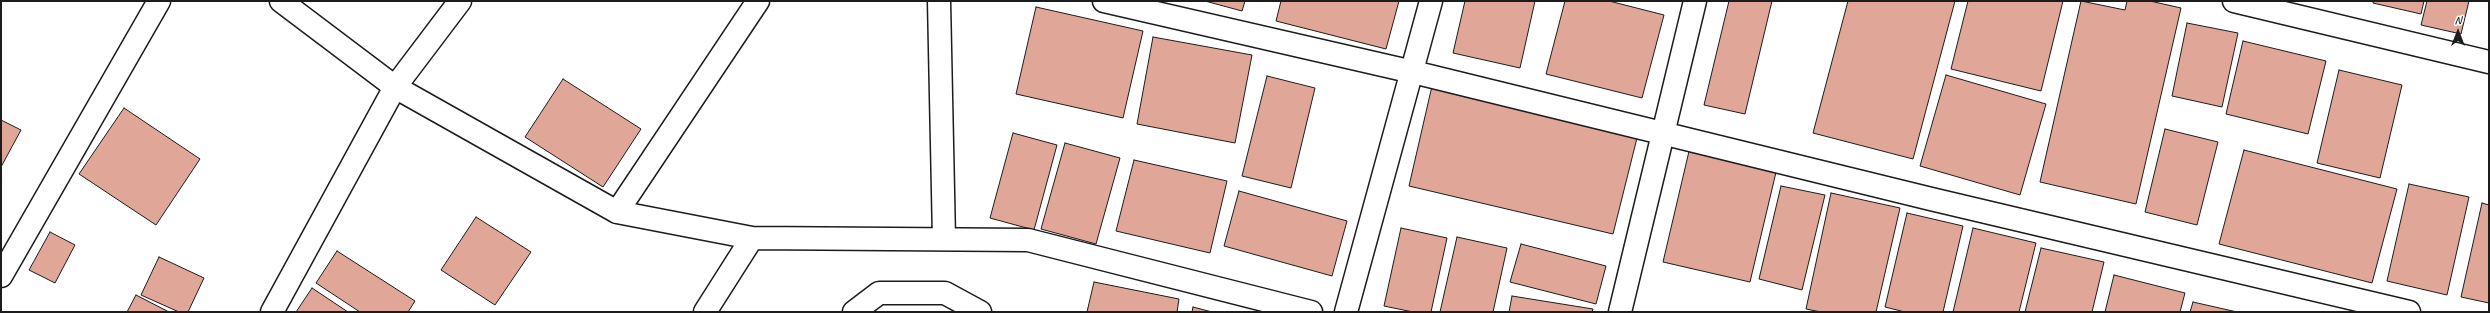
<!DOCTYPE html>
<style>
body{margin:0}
#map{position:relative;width:2490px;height:313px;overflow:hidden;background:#fff;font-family:Caveat,sans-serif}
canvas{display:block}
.frame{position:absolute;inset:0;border:2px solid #1c1c1c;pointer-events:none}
.north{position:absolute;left:2438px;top:12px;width:40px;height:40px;-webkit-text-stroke:3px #fff;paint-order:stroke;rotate:0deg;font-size:11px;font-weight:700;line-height:16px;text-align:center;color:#1c1c1c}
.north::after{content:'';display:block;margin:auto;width:14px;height:18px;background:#1c1c1c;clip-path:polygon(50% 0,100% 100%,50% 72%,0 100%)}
</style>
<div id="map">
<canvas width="2490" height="313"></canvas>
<div class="frame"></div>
<div class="north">N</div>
</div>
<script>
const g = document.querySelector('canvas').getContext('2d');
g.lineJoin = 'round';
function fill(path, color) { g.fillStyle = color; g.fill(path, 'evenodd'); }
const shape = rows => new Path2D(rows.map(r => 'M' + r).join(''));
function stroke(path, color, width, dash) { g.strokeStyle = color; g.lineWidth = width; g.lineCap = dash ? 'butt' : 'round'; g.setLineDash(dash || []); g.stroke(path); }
const building = shape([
 [1205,1,1245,1,1242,11,1205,1],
 [1281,1,1399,1,1386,49,1276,21,1281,1],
 [1465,1,1535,1,1520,68,1453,53,1465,1],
 [1565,1,1609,1,1664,15,1642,98,1546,74,1565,1],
 [1729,1,1772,1,1745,114,1704,105,1729,1],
 [1848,1,1955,1,1913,159,1813,133,1848,1],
 [1968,1,2063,1,2041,91,1951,69,1968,1],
 [2081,1,2125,10,2127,1,2150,1,2181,8,2136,204,2040,182,2081,1],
 [2373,1,2424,1,2421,14,2373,3,2373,1],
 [2427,1,2469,1,2461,34,2421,25,2427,1],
 [1036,7,1143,31,1123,118,1016,94,1036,7],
 [2187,23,2238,33,2222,107,2172,96,2187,23],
 [1153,37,1252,55,1235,143,1137,124,1153,37],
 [2243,41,2326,61,2308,134,2226,114,2243,41],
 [2339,70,2402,85,2380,178,2317,163,2339,70],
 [1946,75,2046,104,2020,195,1920,166,1946,75],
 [1267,76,1315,88,1291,188,1242,176,1267,76],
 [563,79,641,129,603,187,525,137,563,79],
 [1432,86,1638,134,1613,234,1409,186,1432,86],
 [124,108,200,159,156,225,79,174,124,108],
 [1,120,21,130,1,167,1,120],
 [2165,129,2218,142,2197,225,2145,212,2165,129],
 [1013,133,1057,145,1034,230,990,218,1013,133],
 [1065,143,1120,158,1096,244,1041,229,1065,143],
 [1690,147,1777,168,1750,282,1663,262,1690,147],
 [2244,150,2397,189,2372,283,2219,244,2244,150],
 [1134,160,1227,181,1210,253,1116,231,1134,160],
 [2409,184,2469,197,2447,295,2387,281,2409,184],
 [1781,186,1825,195,1802,290,1759,279,1781,186],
 [1239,191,1347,221,1332,276,1224,246,1239,191],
 [1831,193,1900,208,1876,312,1821,312,1806,309,1831,193],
 [2482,203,2489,205,2489,303,2461,297,2482,203],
 [1907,213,1963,226,1943,312,1905,312,1885,307,1907,213],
 [476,217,531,252,495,305,441,270,476,217],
 [1401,228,1447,238,1431,312,1413,312,1384,306,1401,228],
 [1973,228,2036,243,2019,312,1953,312,1973,228],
 [50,232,75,245,55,283,29,270,50,232],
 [1457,237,1507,248,1493,312,1440,312,1457,237],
 [1521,244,1606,266,1596,304,1510,282,1521,244],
 [2041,248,2104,262,2092,312,2025,312,2041,248],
 [337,251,415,301,408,312,360,312,316,283,337,251],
 [159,257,204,278,188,312,179,312,141,295,159,257],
 [2114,275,2185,293,2180,312,2105,312,2114,275],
 [1094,282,1179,299,1177,312,1087,312,1094,282],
 [312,288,348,312,296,312,312,288],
 [136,295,169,312,127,312,136,295],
 [1512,296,1593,309,1592,312,1509,312,1512,296],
 [2193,302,2237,312,2190,312,2193,302],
 [1193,307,1212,312,1192,312,1193,307]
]);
fill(building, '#e0a799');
stroke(building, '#1c1c1c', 1);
const minor = shape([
 [281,1,395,87,617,212,752,238,1028,240,1311,312],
 [939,1,944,239],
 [1104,1,1413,72,1931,199,2409,312],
 [2234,1,2489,62],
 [617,212,758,1],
 [1,276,159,1],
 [272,312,395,87,460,1],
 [705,312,752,238],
 [854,312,879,293,945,293,980,312],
 [1346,312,1431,1],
 [1620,312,1695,1]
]);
stroke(minor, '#1c1c1c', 25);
stroke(minor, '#fff', 22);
</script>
